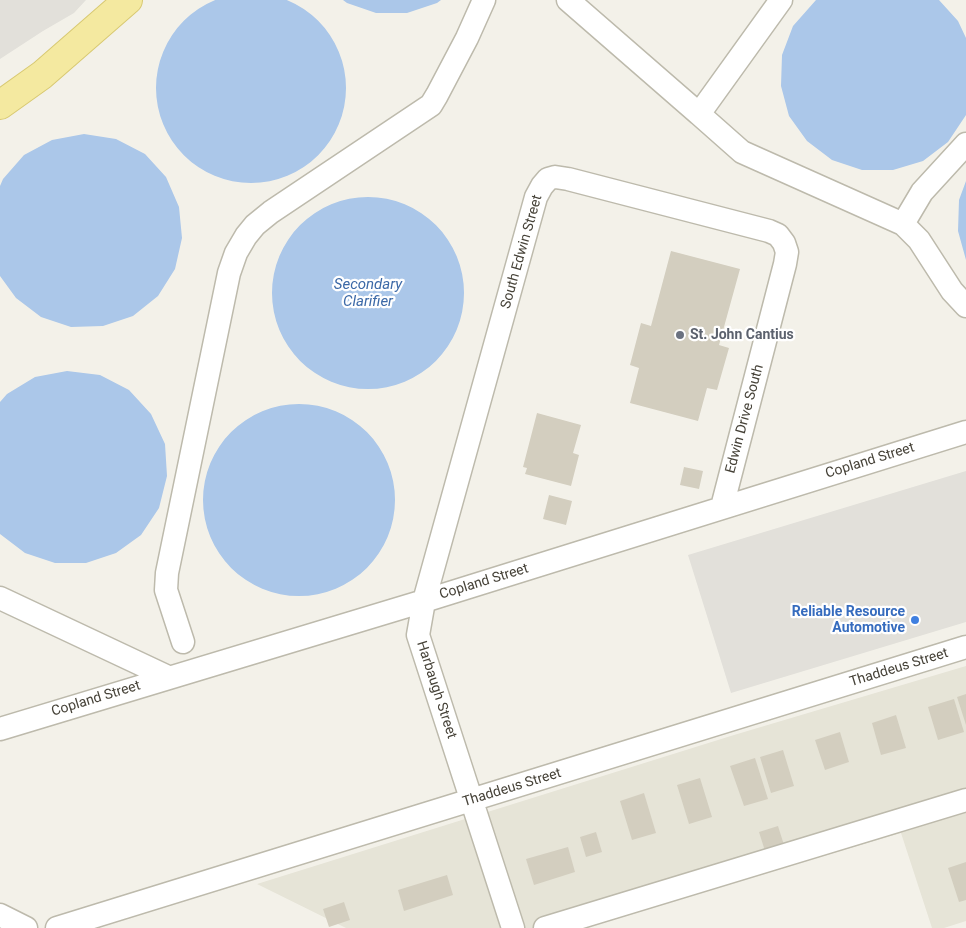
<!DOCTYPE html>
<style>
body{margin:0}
canvas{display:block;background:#f3f1e9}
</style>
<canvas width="966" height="928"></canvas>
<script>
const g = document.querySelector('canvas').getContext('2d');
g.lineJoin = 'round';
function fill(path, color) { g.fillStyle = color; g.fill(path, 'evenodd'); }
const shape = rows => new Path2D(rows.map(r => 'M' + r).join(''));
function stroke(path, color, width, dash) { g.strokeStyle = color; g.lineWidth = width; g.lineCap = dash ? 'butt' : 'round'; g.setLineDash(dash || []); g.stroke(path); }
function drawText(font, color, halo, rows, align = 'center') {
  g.font = font + ' Roboto,sans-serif'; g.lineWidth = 4.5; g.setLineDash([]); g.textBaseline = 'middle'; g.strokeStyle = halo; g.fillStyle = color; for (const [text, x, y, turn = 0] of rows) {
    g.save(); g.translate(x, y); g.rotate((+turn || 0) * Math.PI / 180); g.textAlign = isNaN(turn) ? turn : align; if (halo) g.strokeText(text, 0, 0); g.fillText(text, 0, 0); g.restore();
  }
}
fill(shape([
 [966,666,966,921,944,928,932,928,901,833,580,928,346,928,257,884,734,735]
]), '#e6e4d7');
fill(shape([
 [0,0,86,0,74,13,43,31,0,59],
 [966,471,966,622,731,693,688,555]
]), '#e2e0da');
fill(shape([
 '156 88a95 95 0 1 1 190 0a95 95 0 1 1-190 0Z',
 [343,0,441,0,437,3,407,13,376,13,347,3],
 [816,0,939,0,958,21,966,38,966,115,948,142,923,161,893,170,862,170,832,160,807,141,789,116,781,86,782,55,793,26],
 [84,134,116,139,145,154,166,177,179,207,182,238,175,269,158,296,133,316,103,326,71,327,41,317,16,298,0,276,0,186,3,179,24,155,52,140],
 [966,181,966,260,958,231,959,200],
 '272 293a96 96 0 1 1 192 0a96 96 0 1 1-192 0Z',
 [67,371,100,375,129,390,151,414,165,444,167,476,159,508,141,535,116,553,86,563,55,563,25,553,0,534,0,402,7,394,35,377],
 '203 500a96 96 0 1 1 192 0a96 96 0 1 1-192 0Z'
]), '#abc7e9');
fill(shape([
 [671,251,740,269,719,345,729,348,717,390,707,388,698,421,630,403,639,368,630,365,641,323,651,326],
 [537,413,581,425,573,453,579,455,571,486,525,474,527,468,523,467],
 [684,467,703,471,699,489,680,485],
 [549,495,572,501,566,525,543,519],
 [966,694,966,725,957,697],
 [954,699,964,732,938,740,928,707],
 [896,715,906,748,881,755,872,723],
 [840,732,849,762,825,770,815,740],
 [783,750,794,786,771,793,760,757],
 [755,758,768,799,744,806,730,766],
 [700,778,712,817,689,824,677,785],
 [644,793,656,833,632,840,620,801],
 [778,826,784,845,765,851,759,832],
 [596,832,602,852,586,857,580,837],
 [568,847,575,872,534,885,526,859],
 [966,862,966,900,959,902,948,868],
 [447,875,453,895,404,911,398,890],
 [344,902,350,920,329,927,323,909]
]), '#d3cebf');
const minor = shape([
 [568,0,699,114,781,0],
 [699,114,742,152,903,224,919,240,952,291,966,306],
 [903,224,922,192,966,144],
 [0,598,168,677],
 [183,642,166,590,167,573,229,273,236,253,246,236,255,225,271,212,431,105,437,95,467,38,484,0],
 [0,729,424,601,966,432],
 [0,915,26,928],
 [57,928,966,647],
 [513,928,418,635,424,601,536,197,542,186,548,179,555,177,568,179,769,231,778,235,784,243,787,252,785,264,722,507],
 [545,928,966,800]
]);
const major = shape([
 [0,105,42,75,128,0]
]);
stroke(minor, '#bdbaac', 25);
stroke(major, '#d8c972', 30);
stroke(minor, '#fff', 22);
stroke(major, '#f4e9a0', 28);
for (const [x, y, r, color] of [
 [680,335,5,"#6b7280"],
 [915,620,5,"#3f7fe0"]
]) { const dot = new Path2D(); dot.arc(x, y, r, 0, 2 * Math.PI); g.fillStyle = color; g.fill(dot); stroke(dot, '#fff', 2); }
drawText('14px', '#464238', '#fff', [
 ["South Edwin Street",522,252,-74],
 ["Edwin Drive South",745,419,-75],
 ["Copland Street",870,461,-17],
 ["Copland Street",484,582,-17],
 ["Thaddeus Street",899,668,-17],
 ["Harbaugh Street",436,690,72],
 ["Copland Street",96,699,-17],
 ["Thaddeus Street",512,788,-17]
]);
drawText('bold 14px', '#5b616d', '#fff', [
 ["St. John Cantius",690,335]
], 'left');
drawText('bold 14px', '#366cbe', '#fff', [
 ["Reliable Resource",905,612],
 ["Automotive",905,628]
], 'right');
drawText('italic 15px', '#3c69a7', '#fff', [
 ["Secondary",368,285],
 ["Clarifier",368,302]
]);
</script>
